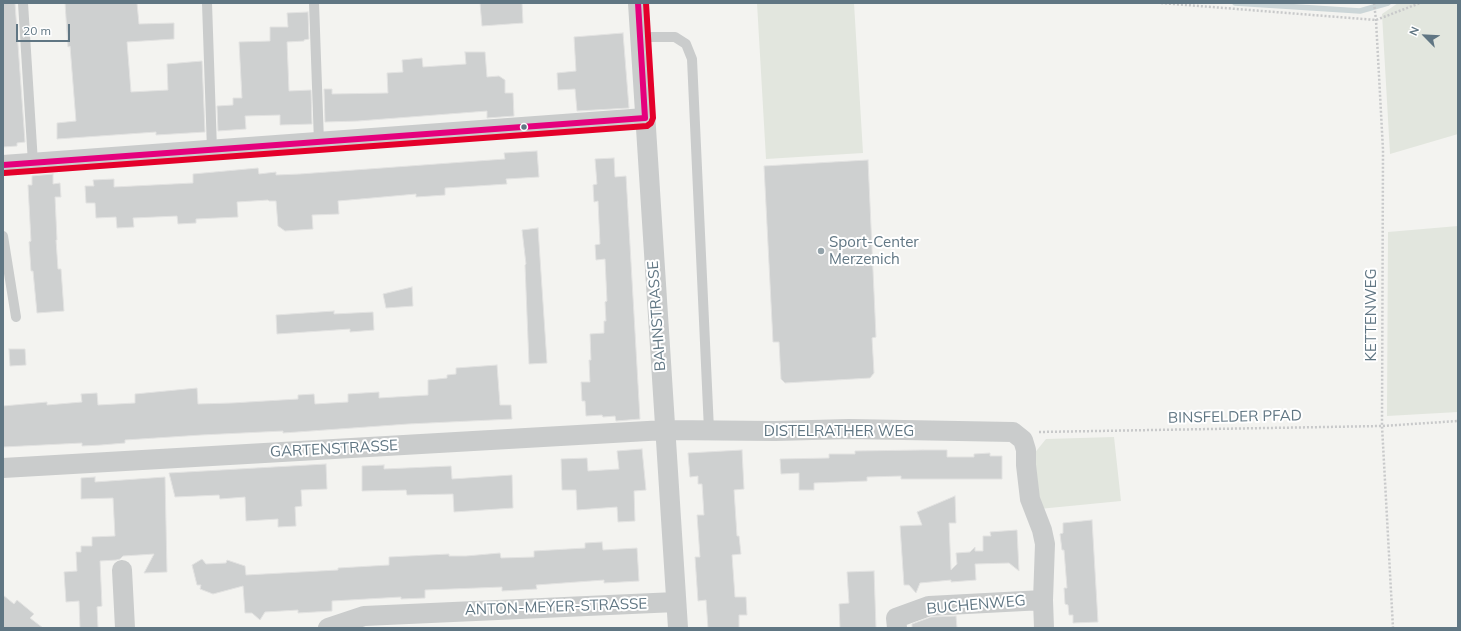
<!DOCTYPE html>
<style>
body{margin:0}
#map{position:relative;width:1461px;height:631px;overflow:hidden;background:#f3f3f0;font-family:Mulish,sans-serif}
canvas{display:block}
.frame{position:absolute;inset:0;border:4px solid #607683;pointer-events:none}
.north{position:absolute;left:1405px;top:16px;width:40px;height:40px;-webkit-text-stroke:3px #fff;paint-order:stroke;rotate:294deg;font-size:11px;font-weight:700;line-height:16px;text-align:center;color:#607683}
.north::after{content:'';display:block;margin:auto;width:14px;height:18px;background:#607683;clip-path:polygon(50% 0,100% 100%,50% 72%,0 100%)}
.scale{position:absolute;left:16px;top:24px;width:54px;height:18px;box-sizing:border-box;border:2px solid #607683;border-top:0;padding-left:5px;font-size:12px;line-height:14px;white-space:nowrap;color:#607683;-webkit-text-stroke:3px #fff;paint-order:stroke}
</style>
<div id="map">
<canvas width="1461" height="631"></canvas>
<div class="frame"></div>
<div class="north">N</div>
<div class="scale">20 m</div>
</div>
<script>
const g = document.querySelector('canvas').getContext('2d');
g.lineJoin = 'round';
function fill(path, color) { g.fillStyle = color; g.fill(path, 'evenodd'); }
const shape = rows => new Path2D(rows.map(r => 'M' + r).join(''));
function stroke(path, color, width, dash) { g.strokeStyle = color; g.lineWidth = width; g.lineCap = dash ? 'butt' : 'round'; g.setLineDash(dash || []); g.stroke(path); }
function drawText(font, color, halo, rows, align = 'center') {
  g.font = font + ' Mulish,sans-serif'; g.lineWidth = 4; g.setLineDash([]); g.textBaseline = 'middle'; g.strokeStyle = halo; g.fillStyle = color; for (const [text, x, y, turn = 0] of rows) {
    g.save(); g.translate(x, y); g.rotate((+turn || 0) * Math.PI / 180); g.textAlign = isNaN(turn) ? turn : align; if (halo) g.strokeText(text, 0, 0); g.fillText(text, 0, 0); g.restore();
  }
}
fill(shape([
 [757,3,854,3,863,153,766,159],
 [1398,3,1458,3,1458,134,1390,154,1382,14],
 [1458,226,1458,412,1387,416,1388,232],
 [1114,437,1121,501,1039,509,1033,455,1046,439]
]), '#e2e6de');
stroke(shape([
 [1235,3,1360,11,1388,3]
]), '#ccd6d8', 5.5);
const building = shape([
 [3,3,15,3,25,142,17,143,17,146,3,147,3,3],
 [65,3,137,3,139,24,174,23,174,39,127,42,131,92,168,90,167,64,202,61,205,132,156,135,156,132,57,139,57,123,76,121,70,46,68,47,65,3],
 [480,3,522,3,523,23,482,26,480,3],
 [308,12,309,39,304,40,304,41,287,42,289,91,311,90,312,124,280,125,280,115,245,116,246,129,218,131,217,106,233,105,233,98,242,98,239,42,270,41,270,27,288,27,287,13,308,12],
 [623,33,629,108,577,111,575,89,558,90,557,73,576,71,574,37,623,33],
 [465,52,485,52,487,77,499,76,505,80,505,93,513,93,514,116,487,118,487,111,358,121,325,122,324,89,332,89,332,94,388,93,387,73,403,72,402,60,422,58,423,67,466,64,465,52],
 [537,151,539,177,506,179,507,184,445,188,445,195,416,197,416,194,338,201,339,214,312,215,313,229,285,231,278,226,276,201,269,201,268,200,237,202,238,217,196,219,196,223,178,224,177,216,133,218,134,227,117,228,116,217,96,218,95,203,86,203,85,186,94,186,93,180,114,179,114,187,193,183,193,174,258,168,259,174,276,172,276,175,300,174,505,159,504,153,537,151],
 [614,158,615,177,626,176,640,419,616,421,615,416,603,417,602,415,586,416,585,401,582,401,581,382,590,382,589,360,591,360,590,334,604,333,604,321,606,321,605,302,607,301,605,259,596,260,595,245,600,244,598,201,594,202,593,185,597,184,595,159,614,158],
 [868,160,876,337,872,338,874,373,870,378,785,383,781,379,779,342,773,342,764,166,868,160],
 [53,174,53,184,60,183,61,197,55,197,57,240,56,240,58,269,61,269,64,311,37,313,33,271,31,271,30,256,29,242,31,241,28,185,32,185,32,176,53,174],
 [538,228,547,363,529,364,525,265,526,264,522,230,538,228],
 [412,287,413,306,386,308,383,294,412,287],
 [334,311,334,314,373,312,374,330,350,332,350,329,277,334,276,315,334,311],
 [9,349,25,349,26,365,10,366,9,349],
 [497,365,500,405,511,405,512,419,408,424,283,433,283,431,201,435,125,440,125,443,101,445,82,446,82,443,3,447,3,406,47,402,47,405,82,402,81,394,97,393,98,405,135,403,135,394,197,388,198,404,232,403,298,399,298,395,314,394,315,404,331,403,348,402,348,394,379,392,379,398,428,395,428,380,447,378,447,375,456,374,456,368,497,365],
 [642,449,646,490,634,491,635,521,618,522,617,507,577,510,576,490,562,490,561,459,587,458,588,471,619,469,617,451,642,449],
 [742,450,744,489,734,490,737,536,739,536,741,554,732,555,735,597,746,597,747,615,739,615,739,628,708,628,706,600,698,601,695,557,700,557,697,515,704,515,702,484,698,484,698,476,690,477,688,453,742,450],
 [923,450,947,450,947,457,974,457,974,454,990,453,990,456,1002,456,1002,479,901,479,901,476,867,477,867,481,814,483,814,490,799,490,799,473,781,474,780,459,829,458,829,454,855,454,855,451,923,450],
 [326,464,327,489,301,490,302,506,295,507,296,526,278,527,278,519,246,521,245,497,220,499,219,495,175,497,169,473,326,464],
 [384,465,384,469,451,466,452,479,512,475,513,508,454,512,453,494,407,495,406,490,362,491,362,466,384,465],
 [95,477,95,482,165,477,167,572,144,573,154,554,123,556,120,559,116,560,100,561,102,606,97,607,98,628,80,628,79,601,66,602,64,572,77,571,76,552,81,552,81,546,92,546,92,537,115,536,113,498,81,499,81,478,95,477],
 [955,496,956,523,949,523,951,570,957,564,956,553,970,552,975,547,975,551,983,551,983,536,991,536,990,532,1017,530,1019,571,1009,563,975,564,976,580,951,582,951,580,920,583,916,593,909,585,904,585,900,526,922,525,917,512,955,496],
 [1092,520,1098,622,1073,623,1073,615,1069,615,1068,605,1065,604,1064,588,1067,588,1064,550,1062,550,1060,534,1063,533,1063,523,1092,520],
 [602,542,603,550,637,548,639,581,604,583,604,580,536,585,537,589,519,590,502,591,502,587,425,590,425,598,401,599,401,597,332,601,332,611,298,613,298,610,265,612,260,620,252,613,245,613,243,586,213,594,200,589,201,585,197,585,192,565,202,559,206,564,226,563,227,560,245,566,246,575,338,570,338,568,389,565,389,557,449,554,449,556,466,556,500,553,501,558,534,557,534,551,585,548,585,543,602,542],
 [874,571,876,628,840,628,839,604,849,603,847,572,874,571],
 [3,595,14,604,17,600,34,614,30,618,43,628,3,628,3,595],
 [956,616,957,628,912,628,912,624,931,617,956,616]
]);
fill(building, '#ced0d0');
stroke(building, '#e2e2e1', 1);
stroke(shape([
 [1161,3,1376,20,1420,3],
 [1374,3,1376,20,1383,150,1382,426,1393,628],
 [1039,432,1382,426,1458,421]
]), '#c8c9ca', 2.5, [2, 2]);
stroke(shape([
 [23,3,33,163],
 [207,3,212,150],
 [314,3,319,142],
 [640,37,675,37,686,44,692,59,709,430],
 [3,236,16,317]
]), '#cacccc', 10);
stroke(shape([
 [638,3,678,628],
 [3,165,645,118],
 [3,468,665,430,775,431,849,429,1013,432,1023,440,1026,450,1026,465,1030,499,1042,530,1045,544,1043,600,1044,628],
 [122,570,125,628],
 [328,628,364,616,676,602],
 [897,628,896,618,929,606,1043,600]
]), '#cacccc', 20);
stroke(shape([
 [3,165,645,118,638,3]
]), '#e5007d', 6);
stroke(shape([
 [4,173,647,126,651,123,653,118,646,3]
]), '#e4002b', 6);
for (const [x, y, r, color] of [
 [524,127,3.5,"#607683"],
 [821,251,4,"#93a2a9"]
]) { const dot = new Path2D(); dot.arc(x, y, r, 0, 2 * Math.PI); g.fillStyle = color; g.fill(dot); stroke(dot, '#fff', 1.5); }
drawText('15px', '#607683', '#fff', [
 ["Sport-Center",829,242],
 ["Merzenich",829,259]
], 'left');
drawText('15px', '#607683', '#fff', [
 ["KETTENWEG",1371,315,-90],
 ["BAHNSTRASSE",657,316,-94],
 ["BINSFELDER PFAD",1235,417,-1],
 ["DISTELRATHER WEG",839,431],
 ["GARTENSTRASSE",334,449,-3],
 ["BUCHENWEG",976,605,-5],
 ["ANTON-MEYER-STRASSE",556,607,-2]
]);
</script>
